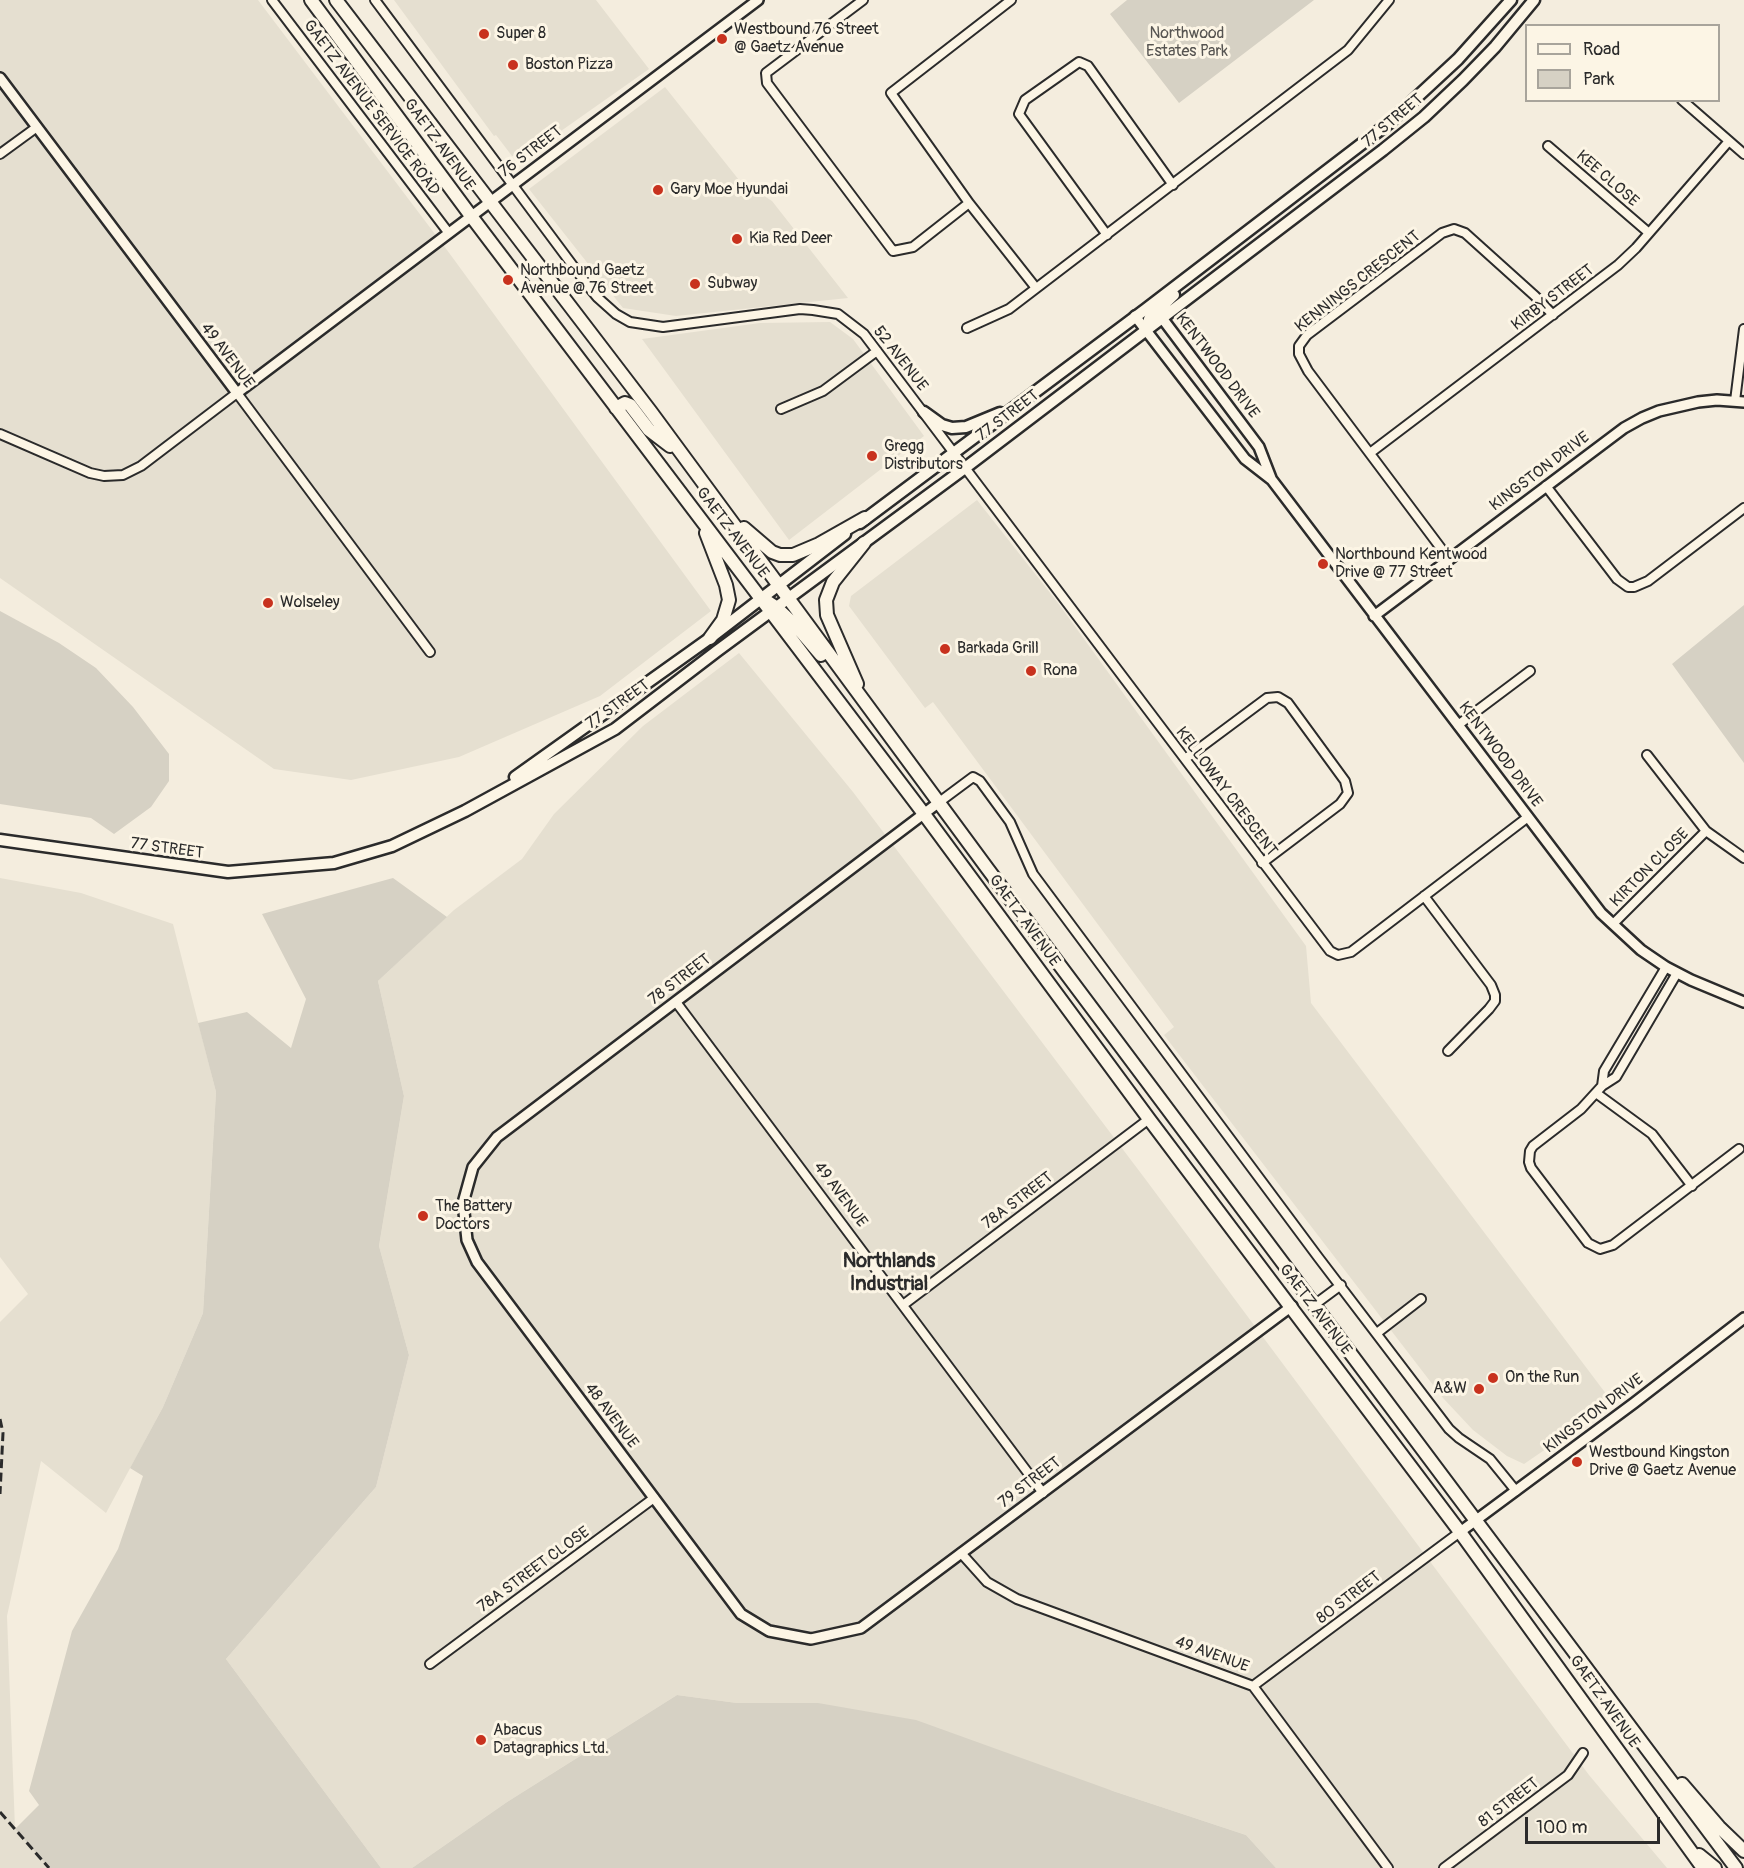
<!DOCTYPE html>
<style>
body{margin:0}
#map{position:relative;width:1744px;height:1868px;overflow:hidden;background:#f4edde;font-family:Pangolin,sans-serif}
canvas{display:block}
.legend{position:absolute;left:1525px;top:24px;width:195px;height:78px;box-sizing:border-box;background:#fcf5e5;border:2px solid #a8a49b;margin:0;padding:8px 10px;list-style:none;font-size:18px;color:#2b2b2b}
.legend li{display:flex;align-items:center;gap:12px;height:30px}
.legend b{width:30px;border:2px solid #a8a49b}
.scale{position:absolute;left:1525px;top:1817px;width:135px;height:27px;box-sizing:border-box;border:3px solid #2b2b2b;border-top:0;padding-left:8px;font-size:18px;line-height:21px;white-space:nowrap;color:#2b2b2b;-webkit-text-stroke:4px #fcf5e5;paint-order:stroke}
</style>
<div id="map">
<canvas width="1744" height="1868"></canvas>
<ul class="legend">
<li><b style="height:8px;background:#fcf5e5"></b>Road</li>
<li><b style="height:16px;background:#d6d1c4"></b>Park</li>
</ul>
<div class="scale">100 m</div>
</div>
<script>
const g = document.querySelector('canvas').getContext('2d');
g.lineJoin = 'round';
function fill(path, color) { g.fillStyle = color; g.fill(path, 'evenodd'); }
const shape = rows => new Path2D(rows.map(r => 'M' + r).join(''));
function stroke(path, color, width, dash) { g.strokeStyle = color; g.lineWidth = width; g.lineCap = dash ? 'butt' : 'round'; g.setLineDash(dash || []); g.stroke(path); }
function drawText(font, color, halo, rows, align = 'center') {
  g.font = font + ' Pangolin,sans-serif'; g.lineWidth = 6; g.setLineDash([]); g.textBaseline = 'middle'; g.strokeStyle = halo; g.fillStyle = color; for (const [text, x, y, turn = 0] of rows) {
    g.save(); g.translate(x, y); g.rotate((+turn || 0) * Math.PI / 180); g.textAlign = isNaN(turn) ? turn : align; if (halo) g.strokeText(text, 0, 0); g.fillText(text, 0, 0); g.restore();
  }
}
fill(shape([
 [0,0,258,0,447,250,711,611,600,696,459,757,351,780,274,769,0,578],
 [394,0,596,0,649,69,524,157,512,156,496,135,494,136],
 [665,87,739,180,772,201,848,298,676,316,623,308,529,189],
 [830,322,853,339,924,436,789,540,642,339,760,323],
 [977,500,1058,603,1306,946,1311,1003,1613,1403,1524,1464,1507,1456,1473,1430,1443,1398,1164,1035,1174,1027,933,702,925,708,849,606,851,596],
 [739,653,853,792,1146,1180,1589,1775,1667,1868,1276,1868,1246,1835,1113,1791,737,1703,677,1695,507,1802,412,1868,381,1868,226,1659,376,1487,409,1355,379,1246,404,1096,378,981,454,910,522,859,554,814,643,726],
 [0,878,81,893,173,924,216,1092,203,1313,163,1407,106,1513,41,1461,7,1616,15,1829,49,1868,0,1868,0,1322,28,1294,0,1257]
]), '#e5dfd0');
fill(shape([
 [1127,0,1314,0,1179,103,1110,14],
 [1744,605,1744,763,1672,664],
 [0,611,59,643,96,668,133,707,169,754,169,781,151,807,114,834,91,818,0,804],
 [393,878,447,917,378,981,404,1096,379,1246,409,1355,376,1487,226,1659,381,1868,49,1868,15,1829,39,1805,29,1791,72,1631,118,1549,143,1476,130,1468,163,1407,203,1313,216,1092,198,1023,247,1012,291,1048,306,999,262,914],
 [677,1695,737,1703,818,1703,916,1720,1113,1791,1246,1835,1276,1868,412,1868,507,1802]
]), '#d6d1c4');
const minor = shape([
 [272,0,448,232],
 [375,0,588,286,597,297,616,314,630,322,663,327,800,309,813,310,838,314,864,334,1330,951,1338,955,1351,952,1528,817],
 [863,0,766,73,767,83,893,251,913,247,969,203],
 [1011,0,891,93,969,203,1036,288],
 [1682,100,1744,154],
 [1548,146,1649,233],
 [0,154,37,127],
 [1107,235,1019,114,1025,100,1079,62,1088,66,1173,185],
 [967,328,1009,309,1348,50,1389,0],
 [1735,401,1744,329],
 [781,409,823,391,877,351],
 [0,434,90,473,104,476,123,475,141,466,237,393,430,652],
 [1370,453,1618,265,1636,248,1729,141],
 [1546,486,1617,579,1628,587,1634,587,1648,581,1744,508],
 [1449,559,1308,371,1299,354,1299,346,1307,335,1442,233,1454,229,1465,233,1535,296,1553,315],
 [1458,725,1530,671],
 [1647,755,1706,831,1744,858],
 [1185,759,1267,698,1278,697,1288,703,1345,781,1348,793,1340,804,1262,863],
 [938,803,973,777,980,781,1010,822,1033,874,1318,1257,1449,1429,1459,1438,1490,1459,1516,1491],
 [1424,896,1491,985,1495,995,1495,1001,1489,1009,1448,1051],
 [1613,924,1706,831],
 [1677,973,1616,1077,1602,1086,1581,1109,1533,1146,1530,1151,1529,1162,1531,1168,1588,1243,1600,1249,1613,1245,1739,1149],
 [676,1002,1043,1493],
 [1602,1086,1604,1071,1666,967],
 [1596,1093,1652,1134,1692,1186],
 [903,1305,1149,1119],
 [1314,1305,1341,1285],
 [1377,1333,1421,1299],
 [961,1553,987,1582,1017,1599,1253,1686,1388,1868],
 [430,1664,654,1498],
 [1253,1686,1460,1532],
 [1444,1868,1568,1775,1583,1753]
]);
const tertiary = shape([
 [0,78,237,393,758,0],
 [1159,314,1259,447,1271,478],
 [1135,316,1245,459,1272,480,1601,913,1641,950,1666,967,1691,980,1744,1002],
 [1374,616,1624,428,1642,418,1659,411,1698,402,1717,400,1744,402],
 [938,803,497,1137,473,1167,463,1203,467,1240,477,1262,741,1614,769,1631,811,1639,861,1628,1292,1306],
 [1460,1532,1634,1403,1744,1318]
]);
const secondary = shape([
 [1147,329,1149,319,1174,295],
 [924,412,942,425,952,428,966,427,1000,413],
 [860,523,1146,309,1389,123,1458,59,1511,0],
 [515,777,710,638,845,534],
 [0,840,228,872,334,863,392,846,465,811,615,729,717,651,965,468,1383,150,1424,117,1463,80,1495,47,1534,0]
]);
const primary = shape([
 [311,0,471,216,924,814,1149,1119,1460,1532,1703,1868],
 [336,0,651,412,987,868,1736,1868],
 [616,408,625,403,630,405,649,430,670,446],
 [744,528,772,552,780,555,793,555,819,544,865,518],
 [706,533,726,585,729,600,723,620,710,638],
 [765,600,777,608,797,627,821,655],
 [857,684,827,615,826,600,833,582,864,543],
 [1682,1784,1719,1827,1744,1851],
 [1699,1855,1715,1868]
]);
stroke(minor, '#2b2b2b', 12);
stroke(tertiary, '#2b2b2b', 14);
stroke(secondary, '#2b2b2b', 15);
stroke(primary, '#2b2b2b', 16);
stroke(minor, '#fcf5e5', 8);
stroke(tertiary, '#fcf5e5', 9);
stroke(secondary, '#fcf5e5', 10);
stroke(primary, '#fcf5e5', 12);
stroke(shape([
 [0,1419,3,1433,0,1494],
 [0,1812,49,1868]
]), '#2b2b2b', 3, [9, 4.5]);
for (const [x, y, r, color] of [
 [484,34,6,"#c8321e"],
 [722,39,6,"#c8321e"],
 [513,65,6,"#c8321e"],
 [658,190,6,"#c8321e"],
 [737,239,6,"#c8321e"],
 [508,280,6,"#c8321e"],
 [695,284,6,"#c8321e"],
 [872,456,6,"#c8321e"],
 [1323,564,6,"#c8321e"],
 [268,603,6,"#c8321e"],
 [945,649,6,"#c8321e"],
 [1031,671,6,"#c8321e"],
 [423,1216,6,"#c8321e"],
 [1493,1378,6,"#c8321e"],
 [1479,1389,6,"#c8321e"],
 [1577,1462,6,"#c8321e"],
 [481,1740,6,"#c8321e"]
]) { const dot = new Path2D(); dot.arc(x, y, r, 0, 2 * Math.PI); g.fillStyle = color; g.fill(dot); stroke(dot, '#fcf5e5', 2); }
drawText('16px', '#2b2b2b', '#fcf5e5', [
 ["Westbound 76 Street",734,30],
 ["@ Gaetz Avenue",734,48],
 ["Super 8",496,34],
 ["Boston Pizza",525,65],
 ["Gary Moe Hyundai",670,190],
 ["Kia Red Deer",749,239],
 ["Northbound Gaetz",520,271],
 ["Avenue @ 76 Street",520,289],
 ["Subway",707,284],
 ["Gregg",884,447],
 ["Distributors",884,465],
 ["Northbound Kentwood",1335,555],
 ["Drive @ 77 Street",1335,573],
 ["Wolseley",280,603],
 ["Barkada Grill",957,649],
 ["Rona",1043,671],
 ["The Battery",435,1207],
 ["Doctors",435,1225],
 ["On the Run",1505,1378],
 ["A&W",1467,1389,"right"],
 ["Westbound Kingston",1589,1453],
 ["Drive @ Gaetz Avenue",1589,1471],
 ["Abacus",493,1731],
 ["Datagraphics Ltd.",493,1749]
], 'left');
drawText('16px', '#565451', '#fcf5e5', [
 ["Northwood",1187,34],
 ["Estates Park",1187,52]
]);
drawText('16px', '#2b2b2b', '#fcf5e5', [
 ["GAETZ AVENUE SERVICE ROAD",371,108,53],
 ["77 STREET",1393,121,-40],
 ["GAETZ AVENUE",439,145,54],
 ["76 STREET",531,152,-37],
 ["KEE CLOSE",1607,179,41],
 ["KENNINGS CRESCENT",1358,282,-38],
 ["KIRBY STREET",1553,298,-37],
 ["49 AVENUE",227,356,53],
 ["52 AVENUE",900,359,52],
 ["KENTWOOD DRIVE",1217,366,53],
 ["77 STREET",1008,416,-37],
 ["KINGSTON DRIVE",1540,472,-37],
 ["GAETZ AVENUE",732,533,53],
 ["77 STREET",618,705,-35],
 ["KENTWOOD DRIVE",1500,755,53],
 ["KELLOWAY CRESCENT",1226,792,53],
 ["77 STREET",167,849,8],
 ["KIRTON CLOSE",1650,868,-45],
 ["GAETZ AVENUE",1024,921,54],
 ["78 STREET",680,980,-37],
 ["49 AVENUE",840,1195,53],
 ["78A STREET",1018,1201,-37],
 ["GAETZ AVENUE",1315,1310,53],
 ["KINGSTON DRIVE",1594,1414,-37],
 ["48 AVENUE",611,1416,53],
 ["79 STREET",1030,1483,-37],
 ["78A STREET CLOSE",534,1570,-36],
 ["80 STREET",1349,1598,-37],
 ["49 AVENUE",1212,1655,20],
 ["GAETZ AVENUE",1604,1702,55],
 ["81 STREET",1509,1803,-37]
]);
drawText('bold 20px', '#2b2b2b', '#fcf5e5', [
 ["Northlands",889,1262],
 ["Industrial",889,1285]
]);
</script>
